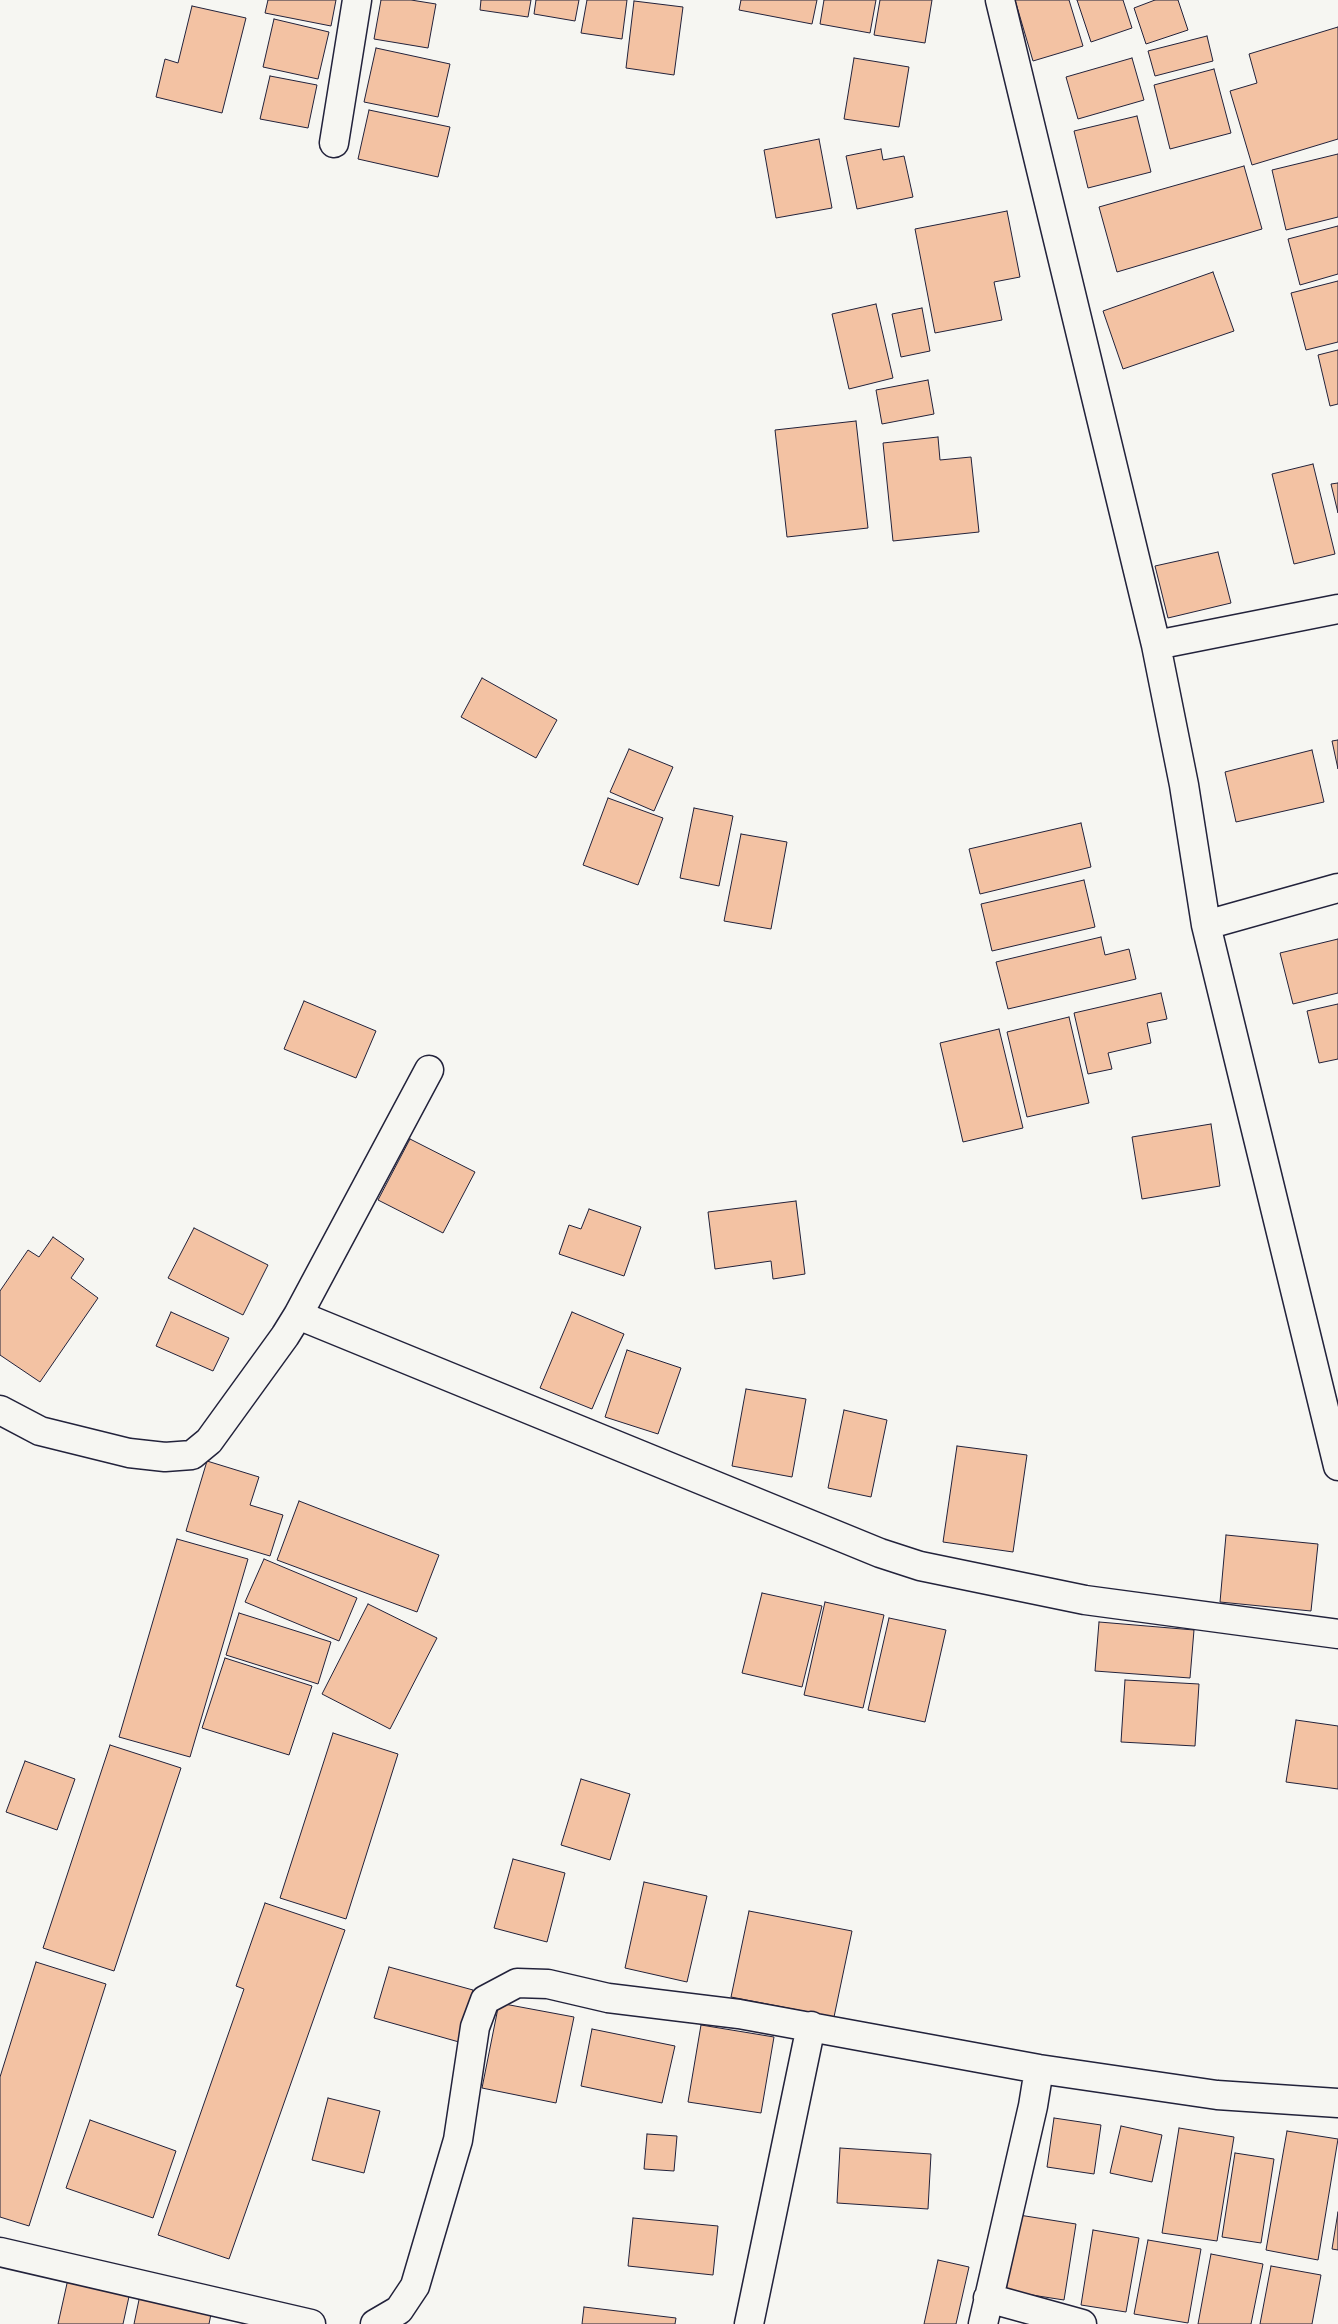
<!DOCTYPE html>
<style>
body{margin:0}
canvas{display:block;background:#f6f6f2}
</style>
<canvas width="1338" height="2324"></canvas>
<script>
const g = document.querySelector('canvas').getContext('2d');
g.lineJoin = 'round';
function fill(path, color) { g.fillStyle = color; g.fill(path, 'evenodd'); }
const shape = rows => new Path2D(rows.map(r => 'M' + r).join(''));
function stroke(path, color, width, dash) { g.strokeStyle = color; g.lineWidth = width; g.lineCap = dash ? 'butt' : 'round'; g.setLineDash(dash || []); g.stroke(path); }
const building = shape([
 [268,0,336,0,331,26,265,13,268,0],
 [381,0,411,0,436,4,428,48,374,39,381,0],
 [481,0,531,0,528,17,480,10,481,0],
 [536,0,579,0,575,21,534,14,536,0],
 [587,0,627,0,622,39,581,33,587,0],
 [741,0,817,0,812,24,739,10,741,0],
 [824,0,876,0,870,33,820,24,824,0],
 [880,0,932,0,925,43,874,35,880,0],
 [1015,0,1069,0,1083,46,1033,61,1015,0],
 [1077,0,1123,0,1132,28,1091,42,1077,0],
 [1155,0,1178,0,1188,30,1146,44,1134,8,1155,0],
 [634,1,683,7,674,75,626,68,634,1],
 [192,6,246,18,222,113,156,97,165,59,178,63,192,6],
 [274,19,329,32,318,79,263,67,274,19],
 [1338,27,1338,139,1252,165,1230,91,1257,83,1249,54,1338,27],
 [1207,36,1213,61,1155,76,1148,51,1207,36],
 [376,48,450,64,438,117,364,102,376,48],
 [854,58,909,67,899,127,844,119,854,58],
 [1132,58,1144,100,1078,119,1066,77,1132,58],
 [1214,69,1231,133,1170,149,1154,85,1214,69],
 [270,76,317,85,308,128,260,119,270,76],
 [369,110,450,127,438,177,358,159,369,110],
 [1137,116,1151,172,1088,188,1074,131,1137,116],
 [819,139,832,208,776,218,764,150,819,139],
 [881,149,883,160,904,156,913,197,857,209,846,156,881,149],
 [1338,154,1338,217,1286,230,1272,170,1338,154],
 [1244,166,1262,229,1117,272,1099,207,1244,166],
 [1007,211,1020,277,994,282,1002,320,935,333,915,229,1007,211],
 [1338,226,1338,274,1300,285,1288,239,1338,226],
 [1213,272,1234,331,1123,369,1103,311,1213,272],
 [1338,281,1338,342,1306,350,1291,293,1338,281],
 [876,304,893,378,849,389,832,314,876,304],
 [922,308,930,351,901,357,892,314,922,308],
 [1338,350,1338,404,1330,406,1318,355,1338,350],
 [928,380,934,414,882,424,876,390,928,380],
 [856,421,868,528,787,537,775,430,856,421],
 [938,437,940,460,971,457,979,532,893,541,883,443,938,437],
 [1313,464,1335,554,1294,564,1272,474,1313,464],
 [1338,483,1338,513,1331,484,1338,483],
 [1218,552,1231,603,1168,618,1155,566,1218,552],
 [482,678,557,720,536,758,461,717,482,678],
 [1338,740,1338,769,1332,741,1338,740],
 [629,749,673,767,654,811,610,792,629,749],
 [1312,750,1324,802,1236,822,1225,772,1312,750],
 [608,798,663,818,638,885,583,865,608,798],
 [694,808,733,816,719,886,680,878,694,808],
 [1081,823,1091,867,980,894,969,849,1081,823],
 [741,834,787,842,771,929,724,921,741,834],
 [1084,880,1095,927,992,951,981,904,1084,880],
 [1101,937,1105,955,1129,949,1136,979,1008,1009,996,962,1101,937],
 [1338,939,1338,993,1293,1004,1280,953,1338,939],
 [1161,993,1167,1019,1147,1023,1151,1043,1108,1053,1112,1069,1088,1074,1074,1013,1161,993],
 [304,1001,376,1031,356,1078,284,1049,304,1001],
 [1338,1004,1338,1059,1319,1063,1307,1011,1338,1004],
 [1069,1017,1089,1103,1027,1117,1007,1032,1069,1017],
 [999,1029,1023,1128,963,1142,940,1043,999,1029],
 [1211,1124,1220,1186,1142,1199,1132,1137,1211,1124],
 [410,1139,475,1172,443,1233,378,1200,410,1139],
 [796,1201,805,1274,773,1279,771,1261,715,1269,708,1212,796,1201],
 [589,1209,641,1227,624,1276,559,1254,569,1225,581,1229,589,1209],
 [194,1228,268,1265,243,1315,168,1278,194,1228],
 [53,1237,84,1259,71,1278,98,1298,40,1382,0,1355,0,1291,28,1250,39,1257,53,1237],
 [171,1312,229,1338,213,1371,156,1346,171,1312],
 [572,1312,624,1334,592,1409,540,1388,572,1312],
 [627,1350,681,1368,658,1434,605,1417,627,1350],
 [746,1389,806,1399,792,1477,732,1466,746,1389],
 [844,1410,887,1420,871,1497,828,1488,844,1410],
 [957,1446,1027,1455,1013,1552,943,1542,957,1446],
 [207,1461,259,1477,250,1505,283,1515,270,1556,186,1531,207,1461],
 [299,1501,439,1555,417,1612,277,1560,299,1501],
 [1226,1535,1318,1544,1311,1611,1220,1602,1226,1535],
 [177,1539,248,1559,190,1757,119,1737,177,1539],
 [264,1559,357,1598,339,1641,245,1602,264,1559],
 [762,1593,822,1606,802,1687,742,1673,762,1593],
 [825,1602,884,1615,863,1708,804,1695,825,1602],
 [368,1604,437,1638,390,1729,322,1694,368,1604],
 [239,1613,331,1642,318,1684,226,1655,239,1613],
 [889,1618,946,1630,925,1722,868,1710,889,1618],
 [1099,1622,1194,1630,1190,1678,1095,1671,1099,1622],
 [225,1658,312,1686,289,1755,202,1728,225,1658],
 [1125,1680,1199,1684,1195,1746,1121,1742,1125,1680],
 [1296,1720,1338,1726,1338,1789,1286,1782,1296,1720],
 [333,1733,398,1754,346,1919,280,1898,333,1733],
 [110,1745,181,1768,114,1971,43,1948,110,1745],
 [25,1761,75,1779,57,1830,6,1812,25,1761],
 [581,1779,630,1794,610,1860,561,1845,581,1779],
 [513,1859,565,1873,547,1942,494,1928,513,1859],
 [644,1882,707,1896,687,1982,625,1968,644,1882],
 [265,1903,345,1930,229,2259,158,2235,244,1989,236,1986,265,1903],
 [749,1911,852,1931,834,2017,731,1997,749,1911],
 [36,1962,106,1984,29,2226,0,2217,0,2077,36,1962],
 [389,1967,473,1990,459,2042,374,2018,389,1967],
 [499,2003,574,2017,556,2103,482,2088,499,2003],
 [701,2025,774,2037,761,2113,688,2102,701,2025],
 [592,2029,675,2046,662,2103,581,2086,592,2029],
 [328,2098,380,2111,364,2173,312,2160,328,2098],
 [1054,2118,1101,2125,1094,2174,1047,2167,1054,2118],
 [90,2120,176,2151,153,2218,66,2188,90,2120],
 [1121,2126,1162,2135,1152,2182,1110,2173,1121,2126],
 [1179,2128,1234,2137,1217,2241,1162,2233,1179,2128],
 [1287,2131,1338,2139,1318,2260,1266,2250,1287,2131],
 [647,2134,677,2136,674,2171,644,2169,647,2134],
 [840,2148,931,2154,928,2209,837,2203,840,2148],
 [1235,2153,1274,2159,1261,2243,1222,2237,1235,2153],
 [1338,2212,1338,2250,1332,2249,1338,2212],
 [1019,2215,1076,2224,1064,2300,1006,2291,1019,2215],
 [633,2218,718,2226,713,2275,628,2266,633,2218],
 [1093,2230,1139,2238,1126,2312,1081,2305,1093,2230],
 [1148,2240,1201,2249,1188,2323,1134,2314,1148,2240],
 [1211,2254,1263,2264,1251,2324,1198,2324,1211,2254],
 [938,2260,969,2267,956,2324,924,2324,938,2260],
 [1271,2266,1321,2275,1312,2324,1260,2324,1271,2266],
 [68,2279,130,2292,123,2324,58,2324,68,2279],
 [140,2295,212,2309,209,2324,134,2324,140,2295],
 [584,2307,676,2318,675,2324,582,2324,584,2307]
]);
fill(building, '#f3c2a3');
stroke(building, '#22223b', 1);
const minor = shape([
 [1000,0,1156,645,1184,785,1206,925,1338,1466],
 [334,143,357,0],
 [1156,645,1338,609],
 [1206,925,1338,888],
 [298,1315,880,1553,920,1566,1085,1600,1338,1634],
 [0,1410,40,1431,129,1453,165,1457,192,1455,209,1441,285,1336,298,1315,429,1070],
 [0,2252,311,2324],
 [988,2298,1082,2324],
 [375,2324,399,2310,415,2286,458,2140,475,2027,485,2000,517,1983,548,1984,608,1998,739,2014,1039,2069,1217,2095,1338,2103],
 [749,2324,811,2026],
 [983,2324,1033,2106,1039,2069]
]);
stroke(minor, '#22223b', 31);
stroke(minor, '#f6f6f2', 28);
</script>
